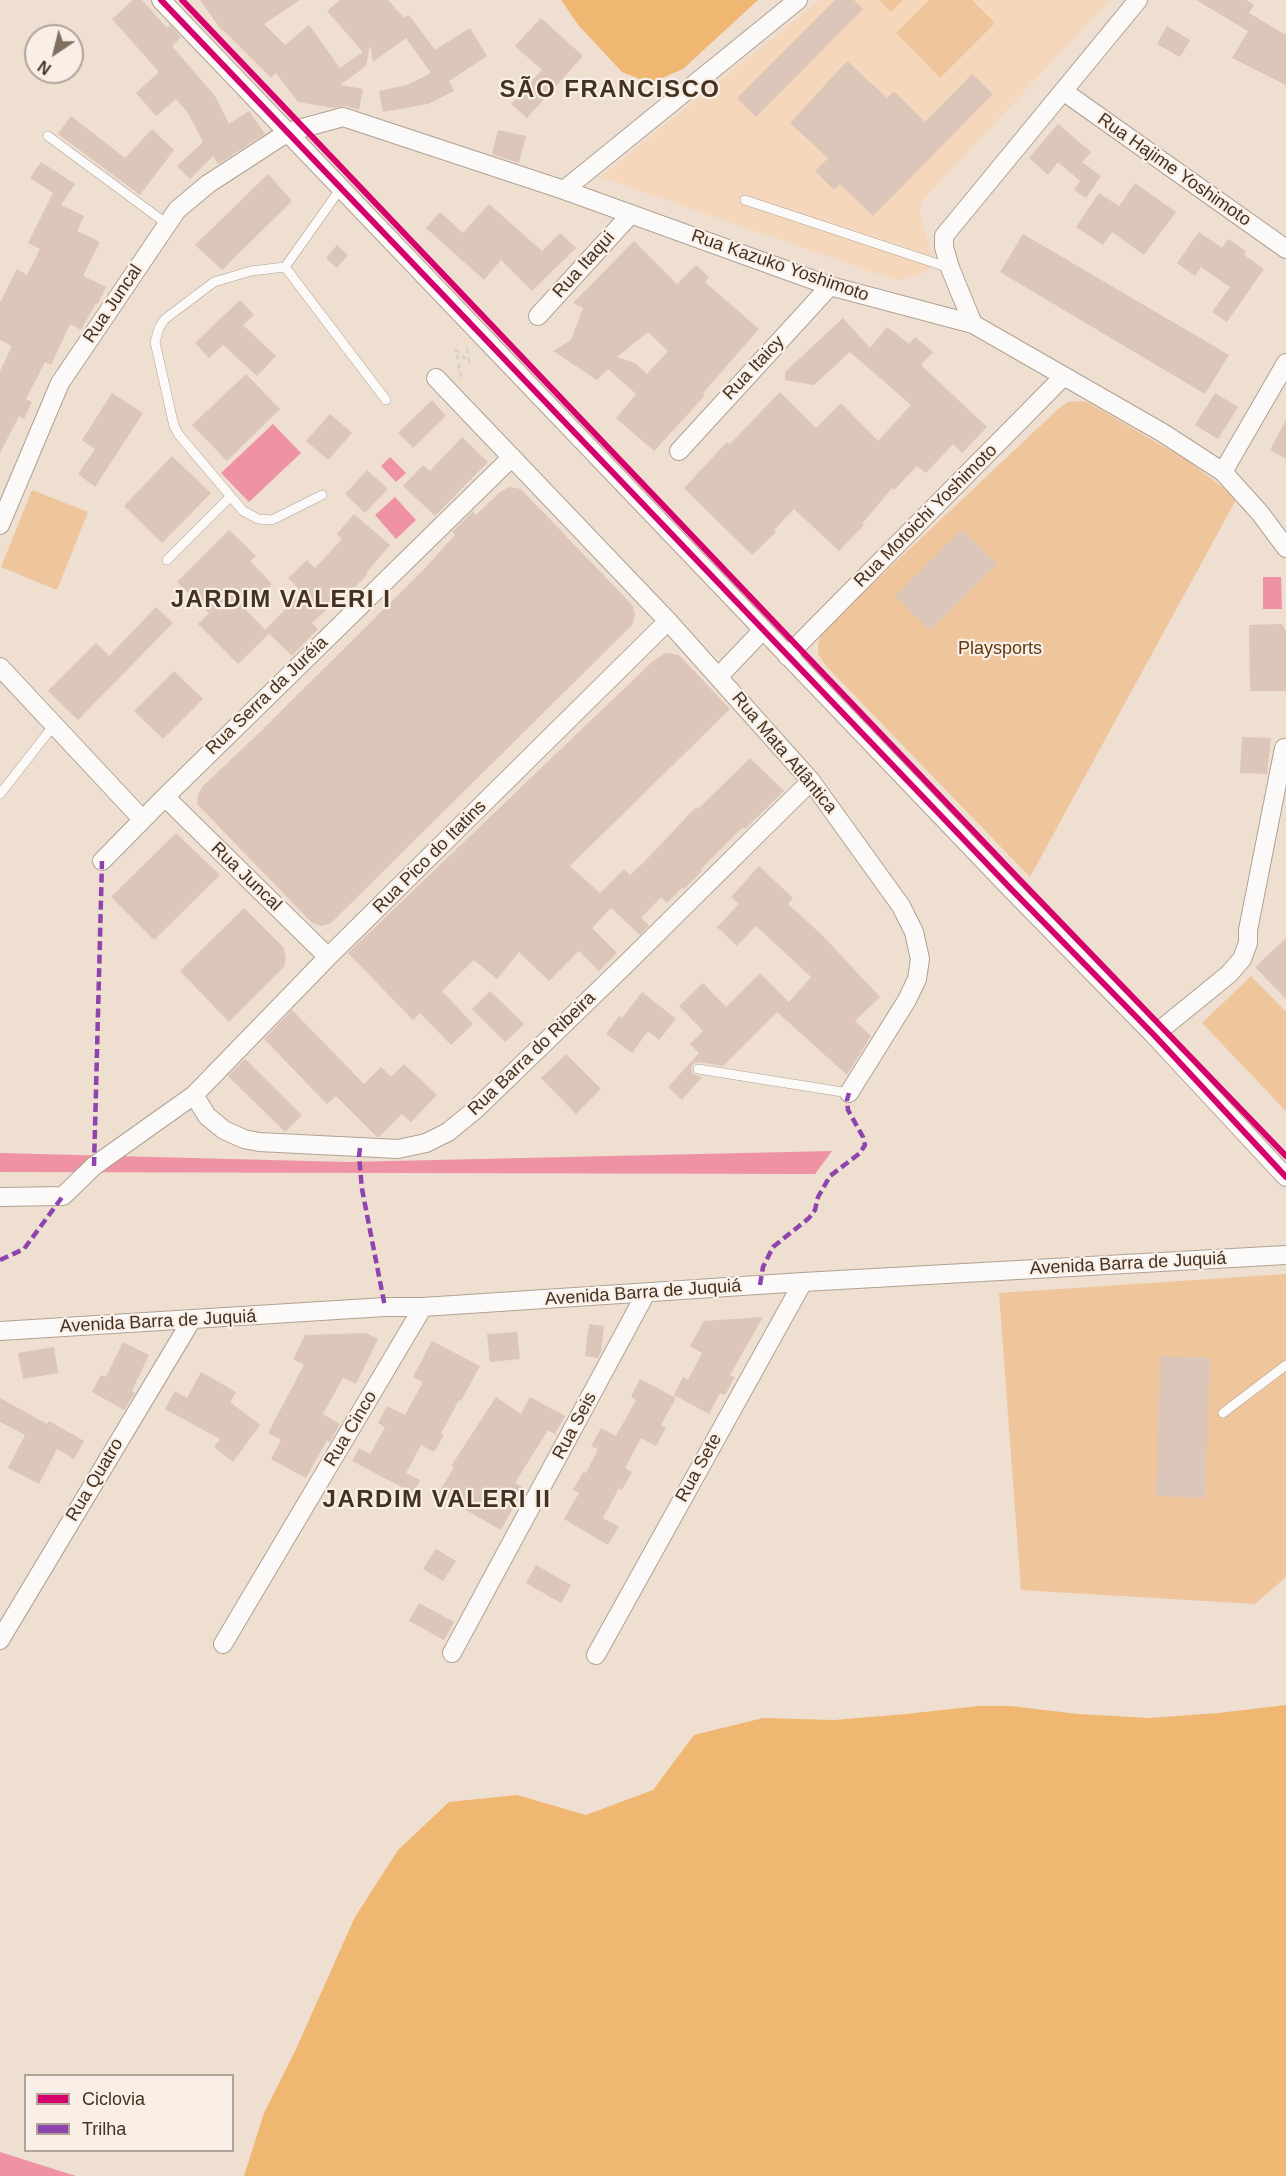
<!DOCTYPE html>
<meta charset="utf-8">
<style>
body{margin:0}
#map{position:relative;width:1286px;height:2176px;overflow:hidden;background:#eedfd1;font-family:Helvetica,sans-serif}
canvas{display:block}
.legend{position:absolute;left:24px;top:2074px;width:210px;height:78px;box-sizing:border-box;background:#f9efe7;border:2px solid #b1a398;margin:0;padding:8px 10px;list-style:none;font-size:18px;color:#443221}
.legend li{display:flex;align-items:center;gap:12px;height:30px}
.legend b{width:30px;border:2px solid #b1a398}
.north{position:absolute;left:24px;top:24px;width:60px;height:60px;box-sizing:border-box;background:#f9efe7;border:2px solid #b1a398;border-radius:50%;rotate:215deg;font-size:16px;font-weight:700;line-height:24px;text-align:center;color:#443221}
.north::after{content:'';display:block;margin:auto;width:21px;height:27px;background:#806f5f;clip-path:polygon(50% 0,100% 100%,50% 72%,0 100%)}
</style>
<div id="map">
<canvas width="1286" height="2176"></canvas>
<ul class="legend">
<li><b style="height:8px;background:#d6006c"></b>Ciclovia</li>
<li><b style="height:8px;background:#8e44ad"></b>Trilha</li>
</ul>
<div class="north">N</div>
</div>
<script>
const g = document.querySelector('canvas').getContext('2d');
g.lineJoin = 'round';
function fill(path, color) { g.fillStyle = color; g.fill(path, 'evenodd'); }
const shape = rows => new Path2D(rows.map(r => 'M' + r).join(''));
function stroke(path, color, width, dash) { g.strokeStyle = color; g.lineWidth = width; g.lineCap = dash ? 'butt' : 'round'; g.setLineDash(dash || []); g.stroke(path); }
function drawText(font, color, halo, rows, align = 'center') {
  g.font = font + ' Helvetica,sans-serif'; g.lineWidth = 4.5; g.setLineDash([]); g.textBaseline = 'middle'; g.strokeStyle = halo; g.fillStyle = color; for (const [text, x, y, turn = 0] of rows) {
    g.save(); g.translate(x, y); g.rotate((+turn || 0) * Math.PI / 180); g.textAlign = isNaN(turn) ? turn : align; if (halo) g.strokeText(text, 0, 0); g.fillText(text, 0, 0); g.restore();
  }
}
fill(shape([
 [820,0,1110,0,925,198,921,204,920,214,934,263,925,272,898,281,600,177]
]), '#f5d8bc');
fill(shape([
 [879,0,903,0,891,12],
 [929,0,972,0,995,23,940,78,896,33],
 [1079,401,1087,402,1098,408,1188,461,1237,498,1030,877,827,667,818,654,818,644,822,632,829,625,1057,410,1068,402],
 [32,490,88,512,57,590,1,567],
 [1251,976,1286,1012,1286,1111,1202,1023],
 [1286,1274,1286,1577,1255,1604,1021,1590,999,1293]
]), '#efc59b');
fill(shape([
 [561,0,758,0,683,69,650,83,622,72,579,26],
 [1286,1705,1286,2176,244,2176,264,2113,296,2049,355,1917,398,1850,449,1802,517,1795,586,1815,653,1790,694,1735,763,1718,834,1720,906,1714,979,1706,1011,1706,1078,1714,1149,1718,1218,1713]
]), '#f0b772');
fill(shape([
 [273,424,301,453,249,502,221,473],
 [390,457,406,473,396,482,381,466],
 [395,497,416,520,396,539,375,515],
 [1263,577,1281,577,1282,609,1263,609],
 [832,1151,815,1174,0,1172,0,1153,347,1162],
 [0,2152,76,2176,0,2176]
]), '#ee92a4');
fill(shape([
 [133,0,142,0,167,28,170,25,181,37,172,46,215,96,229,124,249,111,265,134,218,164,213,156,190,179,177,166,203,142,188,113,176,99,156,116,136,93,159,72,112,19],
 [200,0,300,0,264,24,285,45,309,25,340,68,363,52,327,11,340,0,388,0,404,18,409,15,435,50,470,28,487,56,449,81,454,91,428,104,383,112,379,91,407,85,431,73,406,38,373,62,370,45,366,66,340,85,363,89,359,110,346,106,333,108,298,102,276,73,271,78,223,30,222,31],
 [835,0,854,0,863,9,756,117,737,98],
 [1196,0,1246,0,1254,5,1249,13,1286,35,1286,85,1232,58,1248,31],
 [541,18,583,56,527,118,511,104,542,70,515,46],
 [1167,26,1190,40,1180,57,1157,44],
 [847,61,887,98,894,91,925,122,972,74,993,94,873,216,840,184,834,190,815,171,828,158,790,123],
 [71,116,125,158,152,129,174,150,140,195,58,134],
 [1058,124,1091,152,1082,162,1101,176,1086,198,1074,190,1080,181,1058,162,1048,175,1029,158],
 [498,130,526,136,519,163,492,154],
 [41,162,75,184,61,205,84,216,77,231,100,242,83,276,106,287,98,304,96,303,81,330,70,324,51,365,45,362,26,399,32,402,24,419,19,416,0,453,0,371,12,346,0,340,0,303,17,269,27,275,40,249,28,243,53,193,30,178],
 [268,174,292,201,222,270,195,245],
 [1135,183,1176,212,1144,255,1112,232,1103,245,1076,227,1099,193,1119,206],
 [489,204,542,251,560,233,576,248,532,291,501,260,484,280,426,228,440,212,463,233],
 [1199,232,1222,248,1228,239,1246,251,1244,255,1264,269,1227,322,1212,312,1230,287,1201,267,1195,276,1177,263],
 [1023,234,1229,355,1205,394,1000,272],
 [634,241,677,284,696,265,709,277,705,282,759,329,703,393,705,395,690,412,654,451,616,418,636,394,608,369,597,380,553,351,571,340,583,308,573,303],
 [648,332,668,351,647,374,635,363,617,357],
 [337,245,348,255,337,268,326,258],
 [240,300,254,315,243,325,276,356,257,376,223,345,209,358,195,343],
 [843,318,870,348,887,327,909,344,915,337,933,352,921,365,987,427,962,453,953,444,926,473,917,466,894,490,892,488,862,524,864,525,839,551,794,509,774,530,776,532,752,555,684,488,727,442,730,444,780,392,816,428,841,403,878,441,911,405,850,352,814,385,785,380,785,372],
 [246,374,280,409,227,461,192,425],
 [112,393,143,413,95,487,78,474,95,449,82,440],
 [1215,393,1238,407,1218,439,1195,425],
 [432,400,446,416,413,448,398,433],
 [330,414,352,433,328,460,306,441],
 [1286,420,1286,459,1270,450],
 [462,437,488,462,435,516,403,486,423,465,430,471],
 [172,456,211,493,162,543,124,506],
 [367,470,388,489,365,513,345,494],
 [509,487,521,489,633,606,635,615,632,625,331,923,322,926,312,923,197,804,198,795,202,787,258,734,425,568,455,535,452,532,473,511,476,515,500,492],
 [354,514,390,545,366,573,367,575,350,592,348,590,312,623,318,629,292,656,265,630,302,592,288,578,307,560,315,568,342,539,337,534],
 [962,529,997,564,930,631,895,596],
 [229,530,256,556,250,561,272,584,246,610,269,634,238,664,198,624,209,613,177,582],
 [156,607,173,623,78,720,48,691,96,643,109,656],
 [1282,624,1286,631,1286,691,1250,691,1249,625],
 [666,653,679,655,730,709,570,866,600,893,624,869,630,875,646,860,696,807,698,809,750,758,784,791,745,829,743,827,701,869,702,871,684,889,682,888,667,903,661,897,641,918,649,925,640,935,611,908,592,928,617,953,599,971,579,951,549,981,519,952,497,979,474,960,442,991,473,1024,451,1045,420,1013,413,1020,348,953,608,704,654,660],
 [174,671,203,699,163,739,134,711],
 [1242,737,1271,738,1267,774,1240,773],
 [176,833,220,875,154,940,111,897],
 [759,866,793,898,788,904,823,936,880,997,855,1021,871,1036,847,1075,777,1012,723,1066,699,1062,693,1064,691,1069,693,1074,702,1077,682,1100,668,1087,699,1053,690,1044,703,1031,679,1006,703,983,726,1007,760,973,789,1002,811,977,756,926,737,946,717,927,739,904,731,897],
 [244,908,284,948,286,958,284,967,229,1022,180,971],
 [1286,938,1286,999,1255,967],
 [490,991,524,1024,505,1042,472,1009],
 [642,992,676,1019,659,1040,648,1031,632,1053,606,1034,619,1016,622,1018],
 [292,1010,364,1084,381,1067,391,1077,404,1064,437,1095,411,1122,402,1114,379,1137,377,1137,336,1096,327,1104,264,1039],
 [566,1054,601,1089,576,1114,541,1078],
 [245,1059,302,1115,285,1132,228,1076],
 [763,1317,730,1375,735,1377,725,1395,720,1393,709,1414,674,1395,683,1377,688,1380,702,1353,690,1346,704,1321],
 [589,1324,604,1326,601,1352,598,1358,585,1356],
 [517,1332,520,1359,490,1362,487,1334],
 [366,1333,378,1339,356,1384,343,1378,323,1414,340,1424,330,1442,327,1440,306,1478,271,1459,281,1440,268,1433,304,1365,293,1359,305,1335],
 [432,1341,480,1366,461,1401,459,1400,441,1433,444,1435,434,1452,421,1445,406,1473,420,1480,413,1493,352,1461,359,1448,370,1454,385,1427,378,1423,387,1406,405,1415,423,1382,413,1377],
 [123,1342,149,1355,132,1391,135,1393,124,1410,92,1392,101,1375,106,1377],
 [54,1347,58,1373,23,1379,18,1353],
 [1160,1356,1210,1358,1205,1498,1156,1496],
 [201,1372,236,1392,230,1402,260,1425,233,1462,214,1447,220,1439,165,1409,175,1391,187,1398],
 [640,1379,676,1398,661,1425,666,1428,656,1446,641,1438,625,1468,632,1472,622,1490,619,1488,603,1518,619,1527,608,1545,564,1519,579,1493,573,1490,583,1472,586,1473,598,1449,591,1446,601,1428,616,1436,636,1400,631,1397],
 [496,1397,521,1414,530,1397,565,1416,555,1434,548,1430,515,1483,524,1488,501,1530,438,1494,454,1467,451,1466],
 [0,1398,47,1424,49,1421,84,1441,74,1459,57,1449,39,1484,8,1468,25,1435,0,1422],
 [436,1549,456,1561,443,1581,423,1569],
 [536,1565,571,1585,561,1603,526,1583],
 [419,1603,454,1622,444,1640,409,1621]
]), '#dbc6b9');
const lane = shape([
 [48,136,167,224],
 [745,200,950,268],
 [285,267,386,400],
 [322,495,272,520,258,519,243,511,179,435,174,426,155,342,159,328,165,319,214,282,251,271,285,267,341,188],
 [167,560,230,497],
 [0,794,54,725],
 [698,1069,849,1093],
 [1223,1413,1286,1365]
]);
const street = shape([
 [161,0,1012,890,1154,1035,1286,1177],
 [1063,91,1286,249],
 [564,190,798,0],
 [538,316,631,214],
 [973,324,950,268,944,247,944,236,1138,0],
 [436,378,668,621,811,781,901,906,914,932,920,959,917,979,907,1000,849,1093],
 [679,451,830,286],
 [1223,472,1286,363],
 [0,525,60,383,177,210,208,184,288,132,343,117,564,190,830,286,973,324,1163,433,1223,472,1260,513,1286,548],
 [787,656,1064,376],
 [0,667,142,819],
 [719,676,763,630],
 [165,797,328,957],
 [102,861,165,797,512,457],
 [1154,1035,1229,974,1242,959,1248,943,1248,930,1284,748],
 [194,1095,207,1116,224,1130,244,1139,259,1142,398,1149,426,1143,448,1132,476,1109,626,964,811,781],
 [0,1197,63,1196,94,1166,194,1095,328,957,668,621],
 [0,1331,385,1307,423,1307,803,1282,1286,1255],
 [0,1640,191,1321],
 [223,1644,423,1307],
 [452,1653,646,1293],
 [596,1655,803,1282]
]);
stroke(lane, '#b0a193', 10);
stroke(street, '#b0a193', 20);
stroke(shape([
 [461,377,456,350,469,362,467,348]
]), '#d5d1cd', 3, [4.5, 4.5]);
stroke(lane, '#fcfaf8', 9);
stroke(street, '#fcfaf8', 18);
stroke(shape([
 [360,1148,359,1156,362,1189,385,1307],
 [94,1166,102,861],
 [0,1260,24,1249,63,1196],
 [760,1285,763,1267,773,1247,809,1218,815,1210,818,1197,830,1176,860,1153,865,1145,863,1137,848,1110,847,1100,849,1093]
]), '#8e44ad', 4.5, [9, 4.5]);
stroke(shape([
 [161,0,1012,890,1154,1035,1286,1177],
 [182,0,1018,878,1286,1156]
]), '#d6006c', 6);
drawText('18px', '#443221', '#f9efe7', [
 ["Rua Hajime Yoshimoto",1174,170,35],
 ["Rua Itaqui",584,265,-48],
 ["Rua Kazuko Yoshimoto",780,266,19],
 ["Rua Juncal",113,304,-56],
 ["Rua Itaicy",754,368,-47],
 ["Rua Motoichi Yoshimoto",926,516,-45],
 ["Rua Serra da Juréia",267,696,-44],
 ["Rua Mata Atlântica",784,753,50],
 ["Rua Pico do Itatins",430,857,-45],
 ["Rua Juncal",246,877,44],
 ["Rua Barra do Ribeira",532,1054,-44],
 ["Avenida Barra de Juquiá",1128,1264,-3],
 ["Avenida Barra de Juquiá",643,1293,-4],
 ["Avenida Barra de Juquiá",158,1322,-3],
 ["Rua Seis",575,1426,-62],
 ["Rua Cinco",351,1429,-59],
 ["Rua Sete",699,1468,-61],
 ["Rua Quatro",95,1480,-59]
]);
drawText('18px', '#5f3b11', '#f9efe7', [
 ["Playsports",1000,649]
]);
g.letterSpacing = '1.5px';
drawText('bold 24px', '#443221', '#f9efe7', [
 ["SÃO FRANCISCO",610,90],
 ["JARDIM VALERI I",281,600],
 ["JARDIM VALERI II",437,1500]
]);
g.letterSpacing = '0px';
</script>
